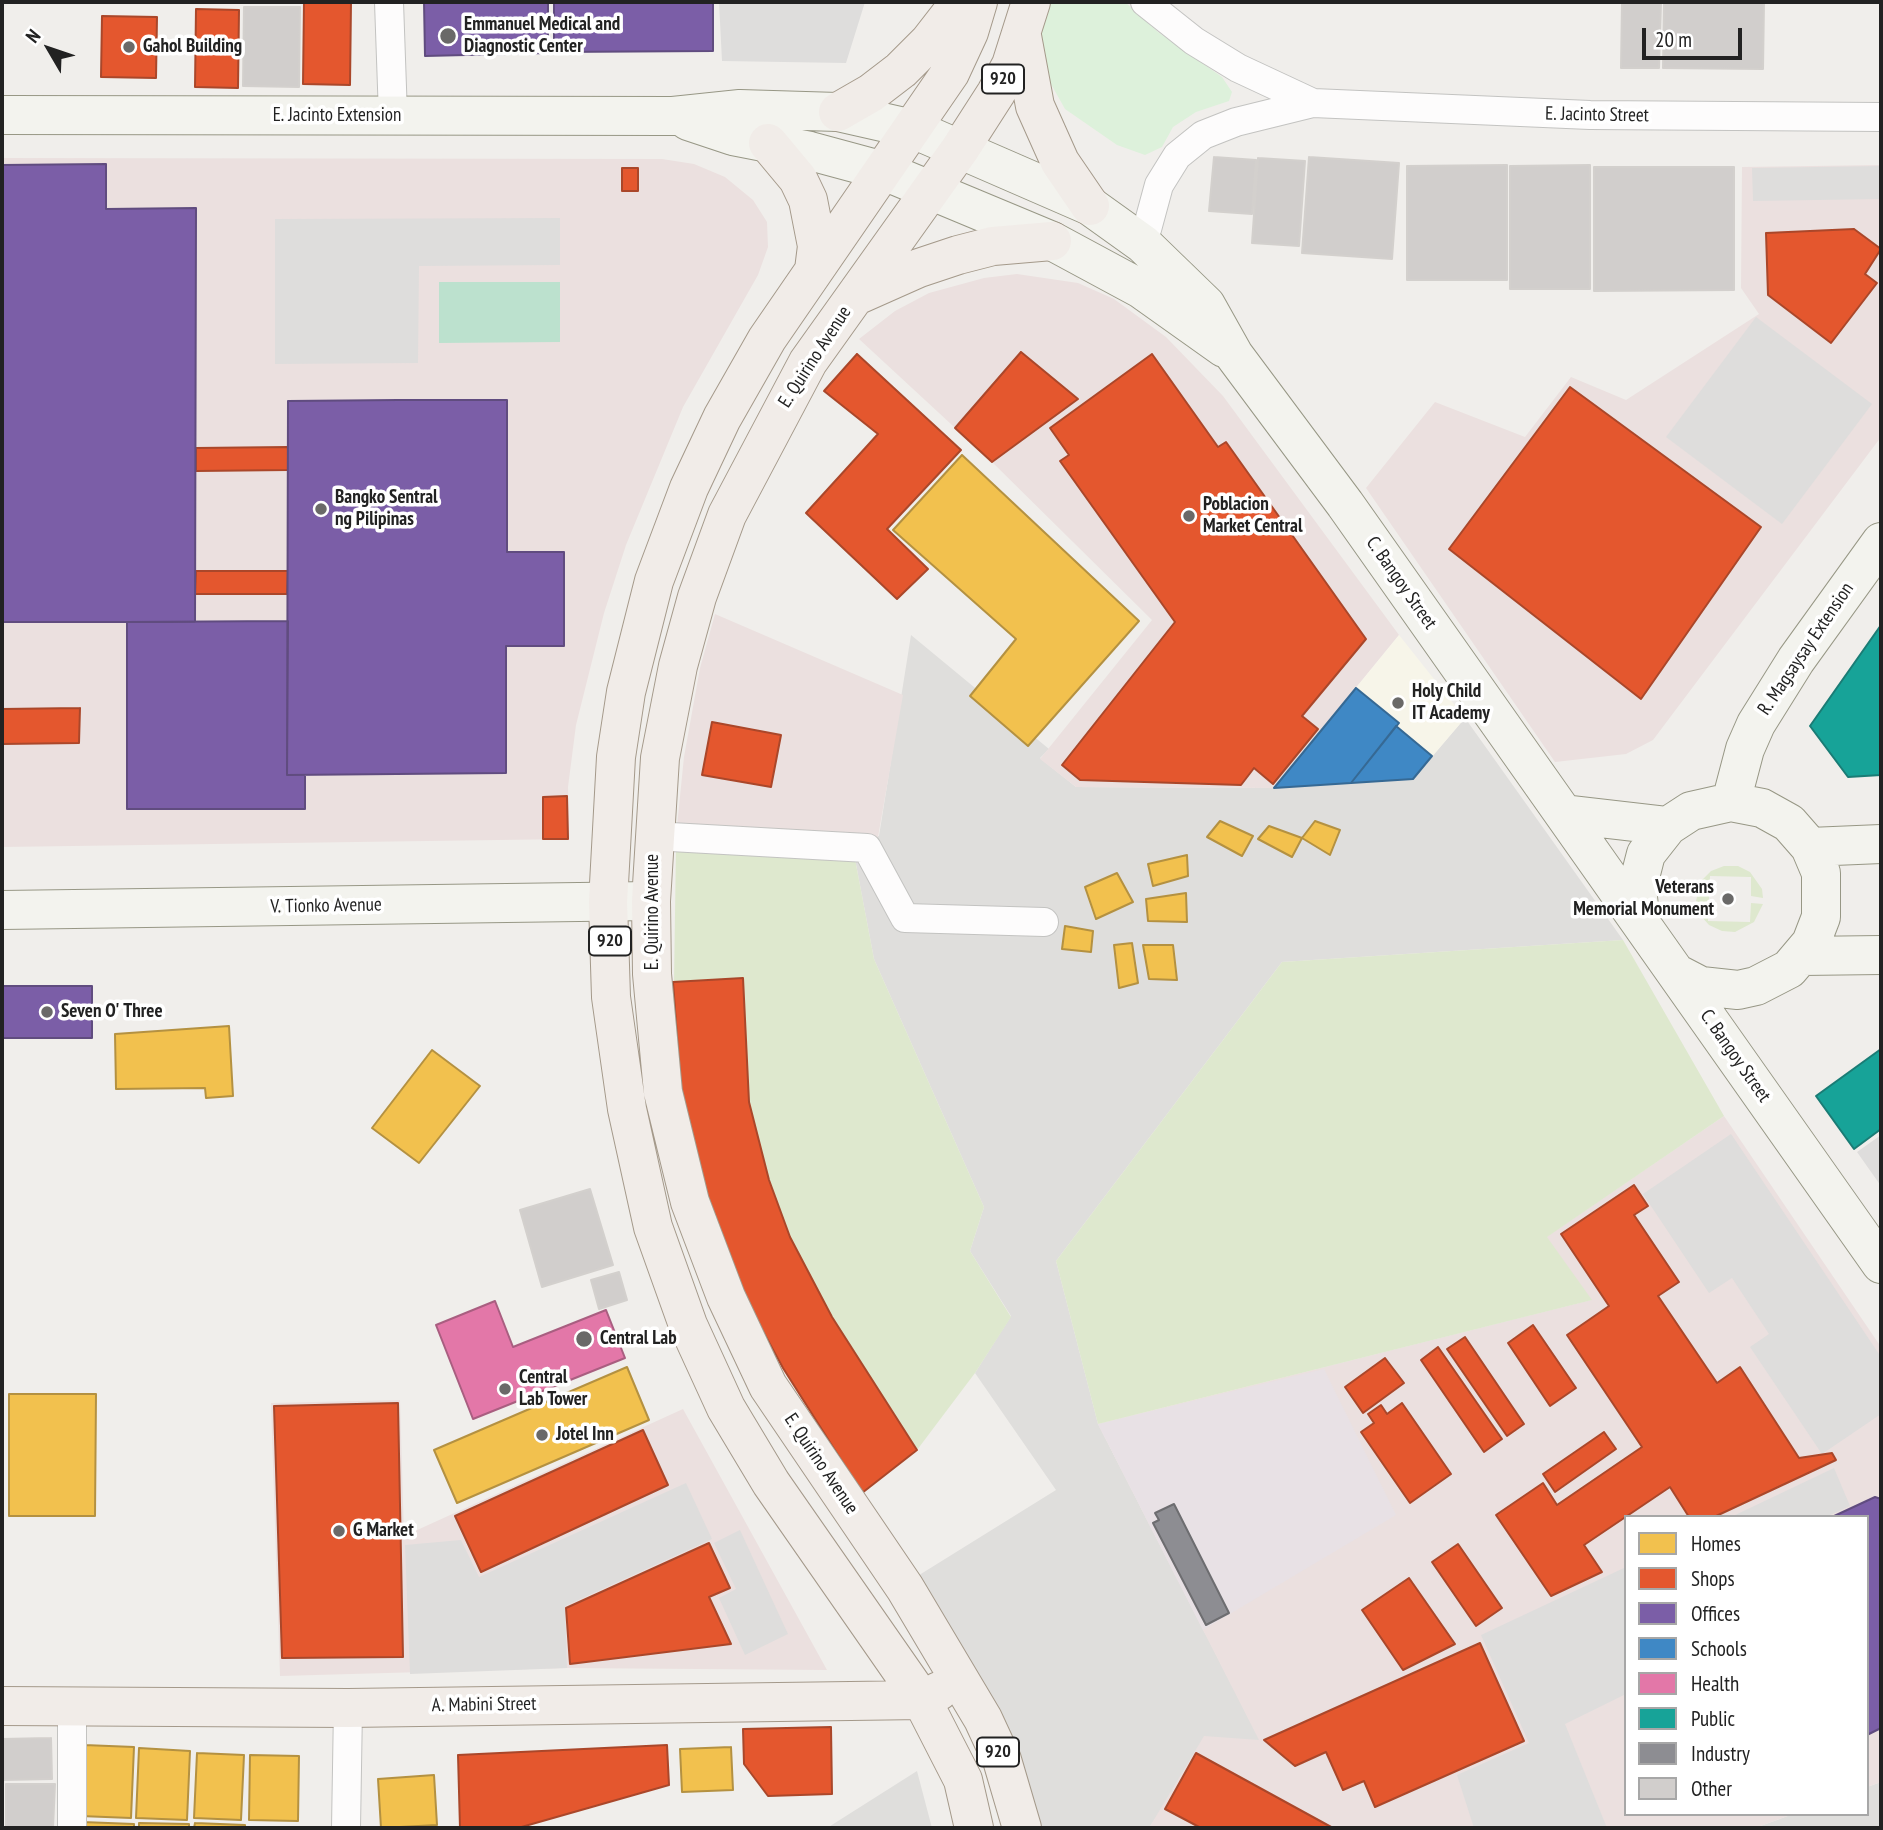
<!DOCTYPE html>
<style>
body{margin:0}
#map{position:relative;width:1883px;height:1830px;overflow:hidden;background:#f0eeeb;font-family:"PT Sans Narrow",sans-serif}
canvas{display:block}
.frame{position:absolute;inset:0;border:4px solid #222;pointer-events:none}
.legend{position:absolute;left:1624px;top:1515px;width:245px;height:301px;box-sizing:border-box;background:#fff;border:2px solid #a7a7a7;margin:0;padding:9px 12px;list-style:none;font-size:21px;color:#222}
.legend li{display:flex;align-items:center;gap:14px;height:35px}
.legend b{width:35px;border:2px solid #a7a7a7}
.north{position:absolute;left:14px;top:14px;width:70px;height:70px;-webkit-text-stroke:5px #fff;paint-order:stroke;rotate:309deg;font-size:19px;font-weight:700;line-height:28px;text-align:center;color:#222}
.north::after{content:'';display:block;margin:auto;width:24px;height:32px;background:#222;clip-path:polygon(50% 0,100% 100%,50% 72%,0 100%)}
.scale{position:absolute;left:1642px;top:28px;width:100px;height:32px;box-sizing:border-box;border:4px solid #222;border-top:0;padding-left:9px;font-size:21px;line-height:24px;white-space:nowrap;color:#222;-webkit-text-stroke:5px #fff;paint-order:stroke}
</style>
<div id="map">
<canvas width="1883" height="1830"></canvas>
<div class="frame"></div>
<ul class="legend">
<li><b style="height:19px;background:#f2c14e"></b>Homes</li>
<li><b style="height:19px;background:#e4572e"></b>Shops</li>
<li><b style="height:19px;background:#7b5ea7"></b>Offices</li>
<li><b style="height:19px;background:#3f88c5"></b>Schools</li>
<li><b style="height:19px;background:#e377a8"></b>Health</li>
<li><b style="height:19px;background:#17a398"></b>Public</li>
<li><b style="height:19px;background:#8d8d92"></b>Industry</li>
<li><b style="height:19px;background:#d1cecc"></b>Other</li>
</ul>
<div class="north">N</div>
<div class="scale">20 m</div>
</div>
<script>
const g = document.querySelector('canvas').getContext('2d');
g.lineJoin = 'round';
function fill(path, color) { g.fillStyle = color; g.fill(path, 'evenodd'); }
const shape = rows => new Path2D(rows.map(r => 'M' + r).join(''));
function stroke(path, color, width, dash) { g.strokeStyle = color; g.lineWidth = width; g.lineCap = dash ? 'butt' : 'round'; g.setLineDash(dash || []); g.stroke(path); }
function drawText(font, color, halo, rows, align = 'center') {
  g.font = font + ' "PT Sans Narrow",sans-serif'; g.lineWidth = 7; g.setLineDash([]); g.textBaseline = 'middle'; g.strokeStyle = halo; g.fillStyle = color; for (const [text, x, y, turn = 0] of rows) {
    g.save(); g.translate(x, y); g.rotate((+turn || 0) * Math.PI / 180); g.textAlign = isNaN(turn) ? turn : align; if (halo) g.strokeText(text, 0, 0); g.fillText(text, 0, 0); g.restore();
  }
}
fill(shape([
 [911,635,1049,749,1040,758,1076,787,1273,788,1413,779,1465,718,1623,940,1282,962,1056,1261,1098,1424,1260,1740,1160,1812,1149,1828,1040,1828,916,1577,1056,1490,975,1373,1011,1316,970,1251,984,1207,874,959,855,859,855,835,879,836],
 [917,1771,932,1828,827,1828],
 [1881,1782,1881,1828,1755,1828,1793,1814,1867,1814,1867,1787]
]), '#dfdedc');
fill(shape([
 [2,158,662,159,694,164,725,177,753,200,767,222,768,247,758,275,683,407,626,545,604,613,576,725,568,787,569,839,2,847],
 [1881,165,1881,437,1653,740,1626,754,1555,762,1366,488,1435,402,1525,437,1571,377,1626,400,1759,314,1741,288,1742,167],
 [1017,274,1078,283,1114,299,1166,337,1223,396,1399,635,1274,788,1076,787,1040,759,1152,620,992,462,859,339,895,311,929,293,984,278],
 [715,614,903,695,878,837,677,826,684,757,700,668],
 [1724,1116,1881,1347,1881,1782,1867,1787,1867,1517,1626,1517,1626,1814,1793,1814,1755,1828,1149,1828,1204,1736,1259,1740,1098,1424,1591,1300,1546,1237],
 [400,1400,404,1536,683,1409,827,1670,567,1668,280,1676,271,1403]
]), '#ebe0df');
fill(shape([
 [1324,1369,1396,1515,1203,1630,1098,1424]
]), '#e8e1e5');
fill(shape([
 [1399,635,1465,718,1413,779,1274,788]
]), '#f7f5e9');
fill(shape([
 [676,847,855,859,874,959,984,1207,970,1251,1011,1317,975,1373,917,1450,832,1317,790,1237,769,1180,749,1102,674,982],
 [1724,866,1738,866,1750,872,1762,889,1763,898,1751,896,1751,877,1710,876,1708,921,1750,922,1751,903,1763,904,1754,922,1735,932,1722,931,1709,925,1700,915,1696,901,1701,881,1711,871],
 [1623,940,1724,1116,1547,1237,1592,1300,1098,1424,1056,1261,1282,962]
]), '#dee8ce');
fill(shape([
 [1044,2,1125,2,1158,32,1222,77,1232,92,1229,101,1196,112,1173,127,1162,147,1145,155,1117,145,1065,109,1042,68,1036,39]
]), '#ddf1db');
fill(shape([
 [439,282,560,282,560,342,439,343]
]), '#bce1ce');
fill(shape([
 [719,2,865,2,846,63,722,61],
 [1881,166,1881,199,1753,201,1752,168],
 [560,218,560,265,419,266,418,363,275,364,275,219],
 [1756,317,1872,404,1782,524,1666,437],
 [1731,1134,1881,1357,1881,1414,1822,1454,1750,1347,1769,1334,1732,1278,1709,1293,1643,1194],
 [1881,1135,1881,1186,1857,1152],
 [1834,1468,1850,1506,1826,1517,1731,1517],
 [686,1483,712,1539,565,1606,567,1668,410,1674,405,1545,461,1540,479,1577],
 [740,1530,788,1634,745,1655,719,1598,736,1589,714,1543],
 [1626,1567,1626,1694,1565,1724,1607,1828,1474,1828,1457,1775,1529,1743,1481,1635]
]), '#dedddc');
const homes = shape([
 [962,455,1139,621,1028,746,970,696,1016,639,893,530,962,455],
 [1220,821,1253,836,1242,856,1207,837,1220,821],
 [1315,821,1340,830,1330,855,1302,838,1315,821],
 [1269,826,1302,838,1292,857,1258,839,1269,826],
 [1187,855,1188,876,1153,886,1148,864,1187,855],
 [1117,873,1133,902,1096,919,1085,887,1117,873],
 [1186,893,1187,922,1148,921,1146,899,1186,893],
 [1065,926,1093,931,1091,952,1062,949,1065,926],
 [1132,943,1138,983,1119,988,1114,945,1132,943],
 [1143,945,1173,945,1177,980,1149,979,1143,945],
 [229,1026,233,1096,206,1098,205,1088,116,1089,115,1034,229,1026],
 [432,1050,480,1086,419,1163,372,1128,432,1050],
 [627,1367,649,1420,457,1503,434,1450,627,1367],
 [9,1394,96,1394,95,1516,9,1516,9,1394],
 [84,1745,134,1747,131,1818,80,1816,84,1745],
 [731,1747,733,1790,682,1792,680,1749,731,1747],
 [139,1748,190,1751,187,1820,136,1818,139,1748],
 [197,1753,244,1755,241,1820,194,1818,197,1753],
 [250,1755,299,1756,298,1821,249,1820,250,1755],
 [434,1775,437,1825,381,1828,378,1779,434,1775],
 [82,1822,134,1824,134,1828,81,1828,82,1822],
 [139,1823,189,1824,189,1828,139,1828,139,1823],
 [195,1823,245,1825,245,1828,194,1828,195,1823]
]);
fill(homes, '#f2c14e');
stroke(homes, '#b49141', 2);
const shops = shape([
 [304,2,351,2,350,85,303,84,304,2],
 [196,9,239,10,238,88,195,87,196,9],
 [102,16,157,17,156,78,101,77,102,16],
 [622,168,638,168,638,191,622,191,622,168],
 [1854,229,1881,249,1865,274,1877,283,1831,343,1768,295,1766,233,1854,229],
 [1021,352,1078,399,992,462,955,428,1021,352],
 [857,354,961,450,887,529,928,569,897,599,806,513,878,434,824,391,857,354],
 [1152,354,1218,447,1226,442,1366,639,1302,716,1318,729,1273,784,1254,768,1241,785,1080,780,1062,765,1175,622,1060,461,1069,455,1050,428,1152,354],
 [1570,387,1761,527,1641,699,1449,549,1570,387],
 [288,447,288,470,196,471,196,448,288,447],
 [196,571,288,571,287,594,195,594,196,571],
 [80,708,79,743,2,744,2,709,80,708],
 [712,722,781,735,771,787,702,775,712,722],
 [567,796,568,839,543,839,543,797,567,796],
 [743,978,749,1102,769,1180,790,1237,832,1317,917,1450,862,1493,783,1368,747,1302,710,1211,682,1105,673,982,743,978],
 [1634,1185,1648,1206,1634,1215,1679,1282,1658,1296,1717,1383,1740,1367,1799,1458,1832,1453,1836,1460,1714,1517,1689,1517,1670,1487,1584,1545,1602,1572,1551,1596,1496,1515,1543,1483,1557,1505,1642,1447,1567,1335,1609,1306,1561,1234,1634,1185],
 [1533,1325,1576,1388,1550,1406,1508,1343,1533,1325],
 [1465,1337,1524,1424,1507,1436,1447,1349,1465,1337],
 [1438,1347,1502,1439,1484,1452,1421,1360,1438,1347],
 [1385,1358,1404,1383,1363,1413,1345,1387,1385,1358],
 [398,1403,403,1657,282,1658,274,1406,398,1403],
 [1402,1403,1451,1474,1410,1503,1361,1432,1374,1423,1368,1414,1381,1405,1387,1414,1402,1403],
 [643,1430,668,1485,481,1572,455,1516,643,1430],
 [1604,1432,1616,1449,1555,1492,1543,1474,1604,1432],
 [709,1543,730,1588,709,1597,731,1644,570,1664,566,1608,709,1543],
 [1458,1544,1502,1608,1476,1626,1432,1562,1458,1544],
 [1409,1578,1455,1644,1403,1670,1362,1610,1409,1578],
 [1480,1643,1524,1741,1375,1807,1364,1781,1343,1790,1326,1752,1295,1766,1264,1740,1480,1643],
 [831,1727,832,1794,768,1796,744,1764,743,1729,831,1727],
 [667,1745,669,1785,518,1828,460,1828,458,1755,667,1745],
 [1196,1753,1333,1828,1201,1828,1165,1809,1196,1753]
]);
fill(shops, '#e4572e');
stroke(shops, '#aa472a', 2);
const offices = shape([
 [424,2,548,2,548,53,425,56,424,2],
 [554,2,713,2,713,51,554,52,554,2],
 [106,164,106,209,196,208,195,622,2,622,2,165,106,164],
 [398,400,507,400,507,552,564,552,564,646,506,646,506,773,287,775,288,401,398,400],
 [288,621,287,775,305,775,305,809,127,809,127,622,288,621],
 [2,986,92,986,92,1038,2,1038,2,986],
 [1875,1497,1881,1499,1881,1728,1867,1735,1867,1517,1832,1517,1875,1497]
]);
fill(offices, '#7b5ea7');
stroke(offices, '#604c7f', 2);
const schools = shape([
 [1356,688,1399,723,1351,783,1274,788,1356,688],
 [1396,726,1432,756,1413,779,1351,783,1396,726]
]);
fill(schools, '#3f88c5');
stroke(schools, '#366994', 2);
const health = shape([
 [495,1301,513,1347,606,1310,625,1358,473,1419,436,1325,495,1301]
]);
fill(health, '#e377a8');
stroke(health, '#a95e80', 2);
const public = shape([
 [1881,625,1881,775,1848,777,1810,726,1881,625],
 [1881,1049,1881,1129,1854,1149,1816,1096,1881,1049]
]);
fill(public, '#17a398');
stroke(public, '#1a7c75', 2);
const industry = shape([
 [1174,1504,1229,1613,1206,1625,1153,1523,1159,1520,1155,1513,1174,1504]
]);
fill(industry, '#8d8d92');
stroke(industry, '#6d6d70', 2);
const building = shape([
 [1622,2,1661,2,1659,68,1621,68,1622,2],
 [1664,2,1764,2,1763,69,1663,68,1664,2],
 [244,7,300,7,299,87,243,86,244,7],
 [1214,157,1256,160,1252,214,1209,211,1214,157],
 [1309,157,1399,163,1392,259,1302,253,1309,157],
 [1258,158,1305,161,1299,246,1252,243,1258,158],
 [1507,165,1507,280,1407,280,1407,166,1507,165],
 [1590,165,1590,289,1510,289,1510,166,1590,165],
 [1594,167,1734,167,1734,290,1594,291,1594,167],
 [590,1189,613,1265,542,1287,520,1210,590,1189],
 [619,1272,627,1300,599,1309,591,1280,619,1272],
 [51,1738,52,1779,2,1780,2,1739,51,1738],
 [6,1784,55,1784,53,1828,6,1828,6,1784]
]);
fill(building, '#d1cecc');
stroke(building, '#d3d0cd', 2);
const street = shape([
 [389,2,393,116],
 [1145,2,1194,41,1238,68,1313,103],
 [1143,244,1159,185,1177,156,1203,135,1236,122,1313,103,1590,115,1881,117],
 [653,836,867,848,905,918,1044,922],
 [72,1707,72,1828],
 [346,1828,348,1708]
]);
const secondary = shape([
 [2,115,673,116,740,109,838,112,913,129,1090,206,1143,244,1206,305,1234,355,1345,504,1881,1264],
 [688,121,733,136,810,151,884,171,1052,241,1141,289,1224,348],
 [1731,802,1745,749,1756,724,1796,660,1881,542],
 [1564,814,1668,826],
 [1810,847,1881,844],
 [2,910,651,901],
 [1641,923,1637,889,1646,854,1668,826,1691,811,1731,802,1762,808,1789,823,1810,847,1821,873,1821,917,1811,943,1789,969,1756,986,1738,990,1701,986,1676,973],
 [1802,956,1881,955]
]);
const primary = shape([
 [1022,36,1035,106,1060,162,1090,206],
 [838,112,871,93,901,70,929,42,960,2],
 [768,143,798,179,808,200,817,246,814,270],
 [856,296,919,268,958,255,993,246,1052,241],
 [2,1706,348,1708,922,1700,939,1691],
 [974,1828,963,1780,922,1700,771,1483,726,1408,688,1325,653,1227,627,1109,611,997,608,902,616,757,626,692,654,581,689,488,722,418,767,339,950,73,969,32,978,2],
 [1022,1828,1002,1760,983,1719,905,1588,768,1386,726,1297,690,1202,663,1092,652,974,651,901,660,758,678,666,697,597,727,515,808,362,960,149,996,93,1011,65,1031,2]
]);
stroke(street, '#c3c3c1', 30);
stroke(secondary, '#979785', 40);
stroke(primary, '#a4998a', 40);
stroke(street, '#fdfcfc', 28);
stroke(secondary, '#f3f3ee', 38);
stroke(primary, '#f1ece8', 38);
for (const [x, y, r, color] of [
 [448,36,9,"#6a6968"],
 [129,47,7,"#6a6968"],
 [321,509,7,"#6a6968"],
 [1189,516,7,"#6a6968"],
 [1398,703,7,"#6a6968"],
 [1728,899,7,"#6a6968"],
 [47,1012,7,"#6a6968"],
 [584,1339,9,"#6a6968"],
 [505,1389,7,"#6a6968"],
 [542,1435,7,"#6a6968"],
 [339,1531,7,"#6a6968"]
]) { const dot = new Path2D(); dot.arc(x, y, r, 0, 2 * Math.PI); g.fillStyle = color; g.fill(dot); stroke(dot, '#fff', 2.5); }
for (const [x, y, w] of [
 [1003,79,42],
 [610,941,42],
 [998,1752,42]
]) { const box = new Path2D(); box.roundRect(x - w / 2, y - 14.5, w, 29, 5); g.fillStyle = '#fff'; g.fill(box); stroke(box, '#222', 2); }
drawText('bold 18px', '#222', null, [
 ["920",1003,79],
 ["920",610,941],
 ["920",998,1752]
]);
drawText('bold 19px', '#222', '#fff', [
 ["Emmanuel Medical and",464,25],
 ["Diagnostic Center",464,47],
 ["Gahol Building",143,47],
 ["Bangko Sentral",335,498],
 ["ng Pilipinas",335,520],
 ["Poblacion",1203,505],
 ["Market Central",1203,527],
 ["Holy Child",1412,692],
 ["IT Academy",1412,714],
 ["Veterans",1714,888,"right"],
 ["Memorial Monument",1714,910,"right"],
 ["Seven O' Three",61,1012],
 ["Central Lab",600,1339],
 ["Central",519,1378],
 ["Lab Tower",519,1400],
 ["Jotel Inn",556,1435],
 ["G Market",353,1531]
], 'left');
drawText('19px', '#222', '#fff', [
 ["E. Jacinto Street",1597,115,1],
 ["E. Jacinto Extension",337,116],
 ["E. Quirino Avenue",815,357,-57],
 ["C. Bangoy Street",1401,583,55],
 ["R. Magsaysay Extension",1806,649,-56],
 ["V. Tionko Avenue",326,906,-1],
 ["E. Quirino Avenue",653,912,-90],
 ["C. Bangoy Street",1735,1056,55],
 ["E. Quirino Avenue",821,1464,56],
 ["A. Mabini Street",484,1705,-1]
]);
</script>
